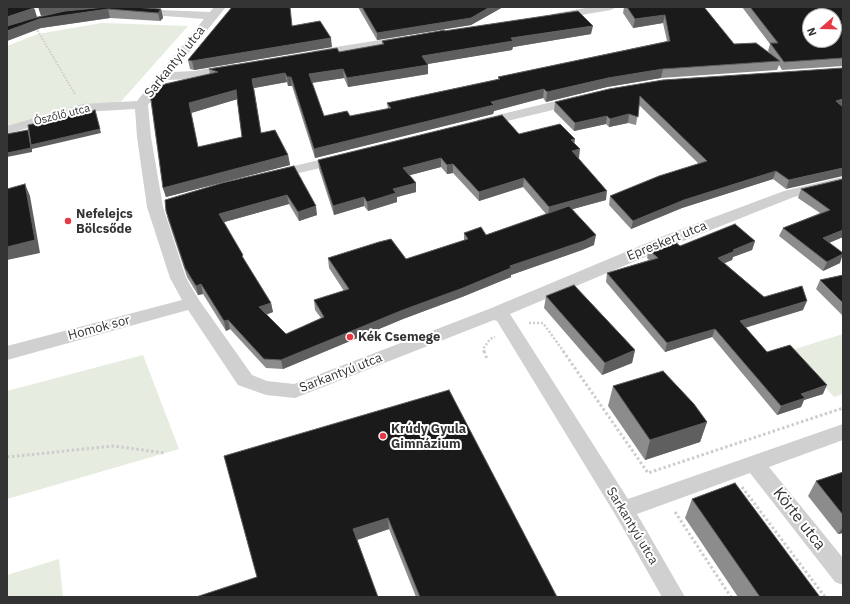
<!DOCTYPE html>
<meta charset="utf-8">
<style>
body{margin:0}
#map{position:relative;width:850px;height:604px;overflow:hidden;background:#fff;font-family:"IBM Plex Sans",sans-serif}
canvas{display:block}
.frame{position:absolute;inset:0;border:8px solid #333;pointer-events:none}
.north{position:absolute;left:802px;top:8px;width:40px;height:40px;box-sizing:border-box;background:#fff;border:1px solid #adadad;border-radius:50%;rotate:250deg;font-size:11px;font-weight:700;line-height:16px;text-align:center;color:#333}
.north::after{content:'';display:block;margin:auto;width:14px;height:18px;background:#e63946;clip-path:polygon(50% 0,100% 100%,50% 72%,0 100%)}
</style>
<div id="map">
<canvas width="850" height="604"></canvas>
<div class="frame"></div>
<div class="north">N</div>
</div>
<script>
const g = document.querySelector('canvas').getContext('2d');
g.lineJoin = 'round';
function fill(path, color) { g.fillStyle = color; g.fill(path, 'evenodd'); }
const shape = rows => new Path2D(rows.map(r => 'M' + r).join(''));
function stroke(path, color, width, dash) { g.strokeStyle = color; g.lineWidth = width; g.lineCap = dash ? 'butt' : 'round'; g.setLineDash(dash || []); g.stroke(path); }
function drawText(font, color, halo, rows, align = 'center') {
  g.font = font + ' "IBM Plex Sans",sans-serif'; g.lineWidth = 4; g.setLineDash([]); g.textBaseline = 'middle'; g.strokeStyle = halo; g.fillStyle = color; for (const [text, x, y, turn = 0] of rows) {
    g.save(); g.translate(x, y); g.rotate((+turn || 0) * Math.PI / 180); g.textAlign = isNaN(turn) ? turn : align; if (halo) g.strokeText(text, 0, 0); g.fillText(text, 0, 0); g.restore();
  }
}
fill(shape([
 [102,23,188,26,118,105,83,108,7,130,7,46,38,34],
 [843,334,843,394,834,397,792,350],
 [143,355,179,449,7,499,7,391],
 [59,559,63,597,7,597,7,575]
]), '#e6ecdf');
stroke(shape([
 [34,14,36,7],
 [36,28,75,94]
]), '#cdcdcd', 2, [1.5, 1.5]);
stroke(shape([
 [529,323,543,323,564,352],
 [484,352,483,349,490,339,495,337]
]), '#cdcdcd', 2.5, [2, 2]);
stroke(shape([
 [484,351,487,359],
 [563,351,648,473,843,408],
 [7,457,114,446,165,453],
 [742,487,825,597],
 [675,512,731,597]
]), '#cdcdcd', 3, [2.5, 2.5]);
fill(shape([
 [214,7,226,7,173,72,194,71,233,64,237,65,239,68,237,71,233,72,194,79,167,80,148,105,151,137,163,207,186,278,199,300,252,375,267,381,294,384,489,309,666,235,784,191,843,177,843,185,794,197,678,243,510,314,628,499,843,424,843,440,769,467,843,558,843,585,835,582,750,473,637,514,685,597,662,597,616,516,497,321,494,320,295,398,266,395,238,385,188,310,7,360,7,346,182,300,170,278,147,207,137,137,135,109,84,112,7,134,7,126,83,104,137,101,204,19,139,14,135,13,133,11,135,9,210,12,214,7],
 [591,7,617,7,611,10,557,19,553,18,551,16,553,14,557,13,591,7],
 [405,36,409,37,411,40,409,43,317,58,313,57,311,54,313,51,317,50,405,36],
 [577,96,582,97,583,100,582,103,482,127,477,126,475,123,477,120,577,96],
 [340,155,345,156,347,159,345,162,274,179,269,178,267,175,269,172,340,155]
]), '#d0d0d0');
fill(shape([
 [38,7,101,7,65,11,106,7,161,9,163,18,160,21,110,18,41,28,7,41,34,8,37,17,56,13],
 [144,7,171,7,170,8],
 [358,7,503,7,471,25,377,40],
 [624,7,704,7,734,44,770,53,768,51,770,44,742,7,843,7,843,66,782,70,779,65,777,70,661,78,607,87,546,102,543,98,494,111,493,114,315,158,292,86,288,86,287,82,254,88,261,133,288,155,290,165,166,197,163,188,156,86,210,74,209,69,339,52,382,45,382,41,445,31,591,34,513,47,512,50,427,64,428,74,348,87,344,78,312,83,324,116,350,116,388,109,387,103,498,79,498,77,667,41,663,23,633,28,623,13],
 [237,99,242,137,198,147,191,113],
 [292,26,332,47,194,70,190,69,188,60],
 [843,68,786,189,773,179,682,208,631,229,609,205,610,196,699,164,639,105,636,125,628,123,609,127,606,124,574,131,554,111,555,102],
 [519,134,574,143,578,158,606,200,572,209,594,245,582,250,511,275,511,277,462,297,403,319,283,369,266,368,230,329,226,331,203,294,198,295,187,277,168,220,166,211,294,166,317,215,299,221,289,204,224,222,244,260,271,303,273,312,266,314,286,334,321,318,315,310,314,300,344,291,329,268,328,258,406,259,464,240,464,233,486,235,546,214,523,187,479,201,453,173,447,174,441,167,410,175,416,183,416,192,397,197,397,202,368,211,364,206,334,215,319,169,318,160],
 [843,179,843,237,829,243,840,263,823,271,779,236,783,228,820,213,798,198,801,189],
 [755,241,752,250,733,257,732,260,724,263,764,297,803,310,745,328,767,352,823,394,804,400,801,407,777,415,712,337,665,352,606,282,607,273,649,260,647,258,649,250,680,246],
 [843,275,843,316,816,289,820,280],
 [546,296,635,350,632,363,602,375,544,308],
 [613,386,707,422,700,442,645,460,608,406],
 [449,390,557,597,416,597,389,529,357,540,256,577],
 [843,472,843,533,838,534,808,496,816,481],
 [692,499,820,597,738,597,685,518]
]), '#8c8c8c');
fill(shape([
 [38,7,101,7,67,11,41,16],
 [490,7,503,7,471,25,377,40,377,33],
 [34,8,37,17,7,26,7,17],
 [108,9,110,18,41,28,7,41,7,31,39,19],
 [161,9,163,18,160,21,158,13],
 [665,15,663,23,633,28,635,19],
 [593,26,591,34,513,47,512,50,422,65,422,56,511,38],
 [331,38,332,47,194,70,192,61],
 [428,65,428,74,348,87,347,78],
 [343,69,344,78,310,83,309,74],
 [663,69,661,78,607,87,546,102,547,92,608,78],
 [285,73,287,82,254,88,252,79],
 [287,77,291,77,292,86,288,86],
 [544,89,543,98,494,111,493,114,315,158,314,149,491,102],
 [236,90,238,99,191,113,189,103],
 [843,99,843,107,836,101],
 [95,110,101,133,32,149,32,148,32,152,7,157,7,153],
 [629,114,628,123,609,127,610,119],
 [607,116,606,124,574,131,575,123],
 [575,139,574,147,571,140],
 [580,149,579,158,571,160,572,151],
 [288,155,290,165,166,197,163,188],
 [441,158,441,167,403,177,403,168],
 [453,164,453,173,447,174,447,165],
 [843,168,843,176,786,189,789,180],
 [776,171,773,179,682,208,631,229,633,221,684,200],
 [524,178,523,187,479,201,479,192],
 [416,183,416,192,397,197,397,202,368,211,367,202,393,189],
 [25,184,30,196,40,253,7,260,7,247],
 [607,191,606,200,548,216,549,207],
 [287,195,289,204,221,223,219,214],
 [364,197,364,206,334,215,333,206],
 [316,206,317,215,299,221,298,212],
 [843,230,843,237,819,247,823,238],
 [596,235,594,245,582,250,511,275,511,277,462,297,403,319,283,369,281,360,510,266],
 [755,241,752,250,733,257,732,260,716,267,718,258,733,250],
 [843,254,840,263,823,271,827,262],
 [201,284,203,294,198,295,196,286],
 [807,301,803,310,737,330,740,321],
 [271,303,273,312,261,317,259,307],
 [228,320,230,329,226,331,224,321],
 [715,329,712,337,665,352,667,343],
 [635,350,632,363,602,375,605,363],
 [827,385,823,394,804,400,801,407,777,415,781,406,801,394],
 [707,422,700,442,645,460,650,440],
 [388,518,389,529,354,541,353,529],
 [843,527,843,533,838,534]
]), '#5f5f5f');
const building = shape([
 [7,7,32,7,34,8,7,17,7,7],
 [106,7,133,7,161,9,158,13,108,9,39,19,7,31,7,26,34,18,65,11,106,7],
 [232,7,290,7,292,26,320,21,331,38,192,61,188,60,232,7],
 [362,7,490,7,471,18,377,33,362,7],
 [627,7,704,7,734,44,756,43,780,61,663,69,608,78,547,92,544,89,491,102,494,105,314,149,291,77,287,77,285,73,252,79,261,133,275,130,288,155,163,188,150,93,156,86,218,72,209,69,337,48,339,52,384,44,382,41,445,30,444,31,578,11,593,26,511,38,513,41,422,56,428,65,347,78,343,69,309,74,324,116,347,111,350,116,391,108,387,103,500,79,498,77,670,41,665,15,635,19,627,7],
 [236,90,242,137,198,147,189,103,236,90],
 [750,7,843,7,843,58,784,62,770,43,778,43,750,7],
 [810,16,834,16,834,40,810,40,810,16],
 [843,68,843,99,836,101,843,107,843,168,789,180,776,171,684,200,633,221,610,196,659,176,707,161,640,96,638,117,629,114,610,119,607,116,575,123,555,102,609,89,663,80,843,68],
 [95,110,100,129,31,145,28,125,95,110],
 [502,115,519,134,560,124,575,139,571,140,580,149,572,151,607,191,549,207,524,178,479,192,453,164,447,165,441,158,403,168,416,183,393,189,396,193,367,202,364,197,333,206,318,160,502,115],
 [28,130,31,148,7,153,7,134,28,130],
 [294,166,316,206,298,212,287,195,219,214,243,255,242,256,271,303,259,307,286,334,324,317,314,300,349,289,328,258,379,242,391,239,406,259,468,239,464,233,481,227,486,235,569,206,596,235,584,241,510,266,511,268,463,288,403,310,281,360,264,359,228,320,224,321,201,284,196,286,185,268,166,211,165,200,222,183,294,166],
 [843,179,843,230,823,238,843,253,843,254,827,262,783,228,830,210,801,189,843,179],
 [25,184,35,240,7,247,7,189,25,184],
 [735,224,755,241,733,250,735,251,718,258,764,297,802,286,807,301,740,321,767,352,790,345,827,385,801,394,805,398,781,406,715,329,667,343,607,273,658,258,649,250,673,240,680,246,735,224],
 [843,275,843,303,820,280,843,275],
 [574,285,635,350,605,363,546,296,574,285],
 [663,371,694,404,707,422,650,440,613,386,663,371],
 [449,390,557,597,420,597,388,518,353,529,378,597,196,597,257,577,224,456,449,390],
 [843,472,843,515,816,481,843,472],
 [735,483,820,597,760,597,692,499,735,483]
]);
fill(building, '#1a1a1a');
stroke(building, '#5f5f5f', 1);
for (const [x, y, r, color] of [
 [68,221,4,"#e63946"],
 [350,337,4,"#e63946"],
 [383,436,4,"#e63946"]
]) { const dot = new Path2D(); dot.arc(x, y, r, 0, 2 * Math.PI); g.fillStyle = color; g.fill(dot); stroke(dot, '#fff', 1.5); }
drawText('11px', '#333', '#fff', [
 ["Ószőlő utca",62,115,-14]
]);
drawText('13px', '#333', '#fff', [
 ["Sarkantyú utca",175,62,-51],
 ["Epreskert utca",667,241,-22],
 ["Homok sor",99,328,-15],
 ["Sarkantyú utca",341,373,-21],
 ["Sarkantyú utca",632,526,59]
]);
drawText('bold 13px', '#333', '#fff', [
 ["Nefelejcs",76,214],
 ["Bölcsőde",76,229],
 ["Kék Csemege",358,337],
 ["Krúdy Gyula",391,429],
 ["Gimnázium",391,444]
], 'left');
drawText('16px', '#333', '#fff', [
 ["Körte utca",799,519,52]
]);
</script>
